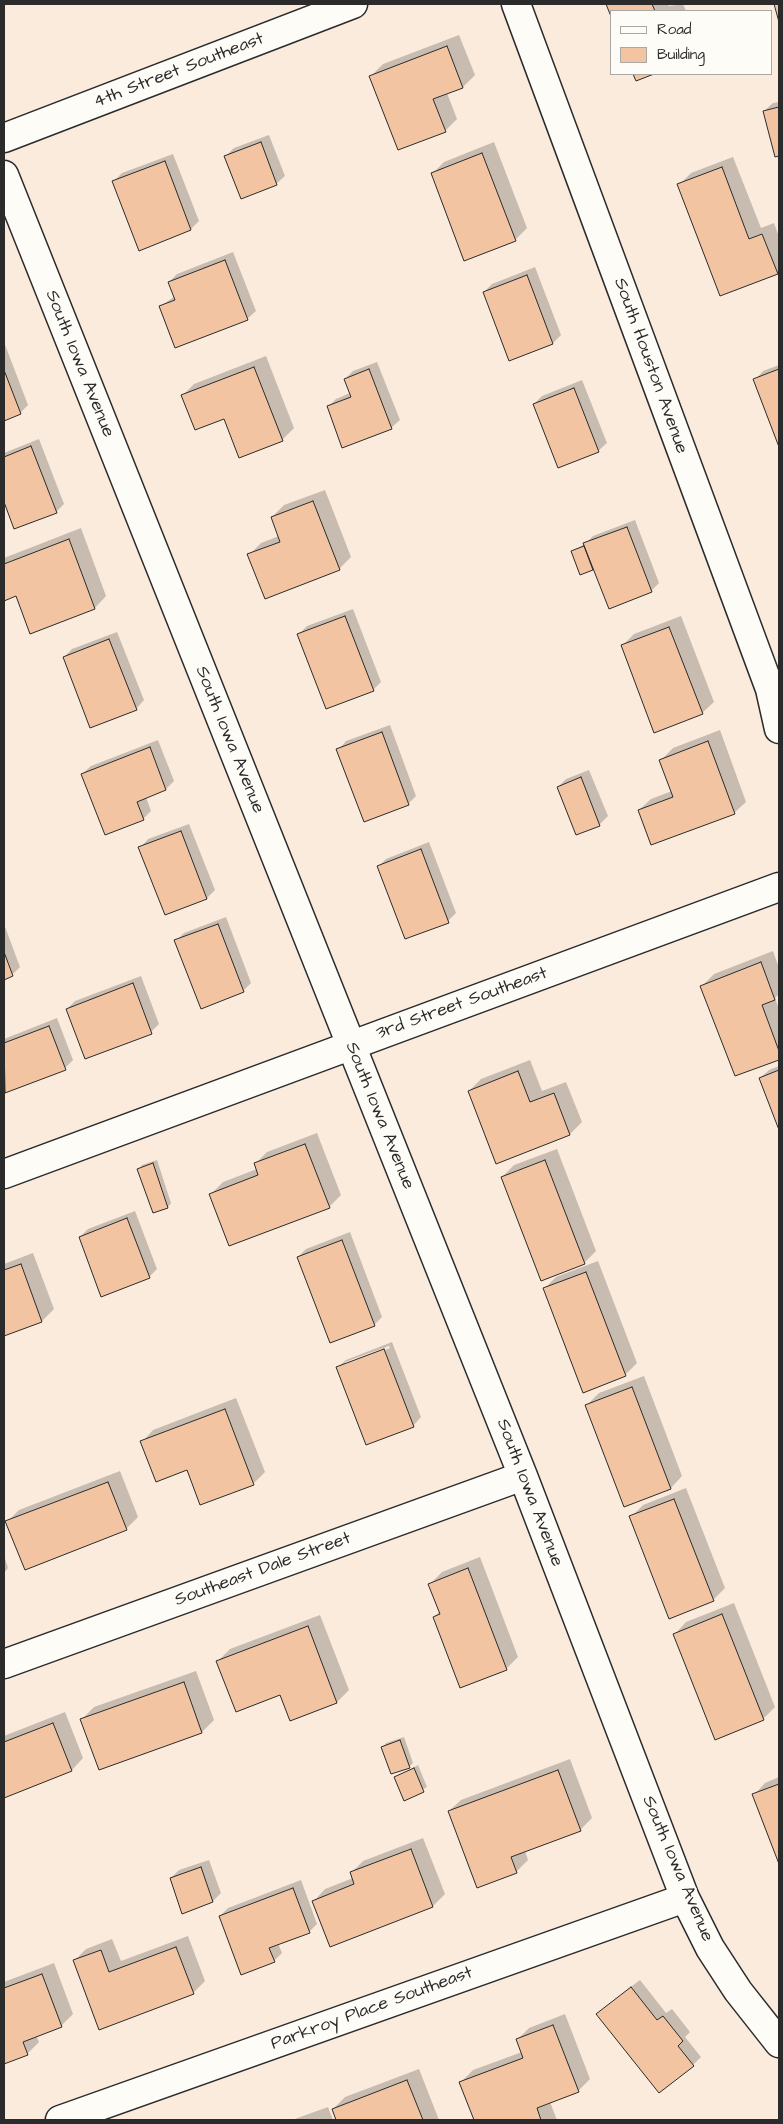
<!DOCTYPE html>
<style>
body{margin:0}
#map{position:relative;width:783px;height:2124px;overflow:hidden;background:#faebdd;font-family:"Architects Daughter",sans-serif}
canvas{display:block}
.frame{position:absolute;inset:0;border:5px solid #2b2b2b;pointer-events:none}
.legend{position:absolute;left:610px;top:10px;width:162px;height:65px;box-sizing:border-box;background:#fdfcf7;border:1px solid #a9a8a5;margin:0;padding:6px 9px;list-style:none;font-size:15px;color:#2b2b2b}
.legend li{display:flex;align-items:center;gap:10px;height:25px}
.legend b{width:25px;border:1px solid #a9a8a5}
</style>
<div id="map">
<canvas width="783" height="2124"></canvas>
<div class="frame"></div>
<ul class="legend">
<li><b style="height:6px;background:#fdfcf7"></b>Road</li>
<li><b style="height:14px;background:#f2c4a1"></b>Building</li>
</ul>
</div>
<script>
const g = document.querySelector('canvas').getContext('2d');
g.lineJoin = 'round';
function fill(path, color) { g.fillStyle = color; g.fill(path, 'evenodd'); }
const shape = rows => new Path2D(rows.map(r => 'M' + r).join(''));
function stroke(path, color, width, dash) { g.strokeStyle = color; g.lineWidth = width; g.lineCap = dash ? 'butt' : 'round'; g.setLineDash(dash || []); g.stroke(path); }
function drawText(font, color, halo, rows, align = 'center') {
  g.font = font + ' "Architects Daughter",sans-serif'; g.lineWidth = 4; g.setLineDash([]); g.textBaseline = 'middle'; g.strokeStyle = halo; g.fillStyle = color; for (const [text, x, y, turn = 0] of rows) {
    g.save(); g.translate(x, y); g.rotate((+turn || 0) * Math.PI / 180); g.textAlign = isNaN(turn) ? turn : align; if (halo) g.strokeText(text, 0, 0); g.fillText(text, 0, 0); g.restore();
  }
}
fill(shape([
 [607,4,668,4,669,6,683,4,686,11,612,11,612,15],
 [459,35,475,75,463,87,447,93,457,119,445,131,371,76,383,64],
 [779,102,779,154,776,155,764,111,773,103],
 [269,135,285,176,276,184,226,156,234,148],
 [494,142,527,228,515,240,432,174,444,162],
 [173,154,199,221,191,229,114,181,122,173],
 [733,157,761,228,774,223,779,237,779,271,777,273,679,185,691,173],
 [233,252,256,311,247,319,161,306,175,296,169,282,177,274],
 [535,267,561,335,553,343,484,292,492,284],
 [4,342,28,405,20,413,4,420],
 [266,356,294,428,282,440,224,417,183,395,194,384],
 [377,362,400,420,391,428,328,407,336,399,350,393,345,379,353,371],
 [779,365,779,443,755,380,763,371],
 [582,380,607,443,598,451,534,404,542,396],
 [39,439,64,504,56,512,15,528,4,498,4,453],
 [325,490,351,557,339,569,249,555,261,543,279,536,272,517,284,505],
 [635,520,659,583,651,591,594,567,592,569,572,551,585,544,593,536],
 [81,528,106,596,95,608,31,632,17,595,4,600,4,558],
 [353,609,381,682,373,690,298,635,307,626],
 [681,616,714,702,702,713,622,646,634,634],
 [117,632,144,700,136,709,64,657,72,649],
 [390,725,416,796,408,804,338,750,346,741],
 [720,730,746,802,734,813,639,810,651,799,672,791,661,760,673,748],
 [158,740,174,781,166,789,146,797,151,811,143,819,82,774,91,766],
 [589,770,608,816,599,825,576,833,558,787,566,779],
 [189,824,215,890,207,898,140,848,148,839],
 [429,842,456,913,448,921,378,867,386,859],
 [226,917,251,983,243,991,176,941,184,933],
 [4,924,20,967,12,975,4,979],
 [773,951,779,968,779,994,775,998,779,1009,779,1058,736,1075,702,986,714,974],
 [141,976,159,1024,151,1032,67,1009,75,1001],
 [57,1018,73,1060,65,1068,6,1091,4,1086,4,1039],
 [530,1060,542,1091,566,1082,582,1122,570,1134,497,1162,469,1091,481,1079],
 [779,1066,779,1127,760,1078,769,1070],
 [317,1133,341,1195,329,1207,211,1194,223,1182,257,1169,255,1164,267,1152],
 [557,1149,596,1251,584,1263,502,1177,514,1165],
 [157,1160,171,1203,168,1207,154,1212,139,1169,142,1165],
 [135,1211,157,1269,149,1277,80,1237,88,1229],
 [350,1232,382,1317,374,1325,298,1257,306,1249],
 [33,1253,54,1309,42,1321,4,1335,4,1264],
 [598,1261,637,1363,625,1375,544,1289,556,1277],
 [392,1342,421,1417,413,1426,337,1368,346,1360],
 [389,1346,390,1348,345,1365,345,1362],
 [644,1376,682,1476,671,1488,625,1505,587,1405,599,1393],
 [236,1398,265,1472,253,1484,142,1442,153,1430],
 [120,1471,138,1517,126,1529,7,1522,19,1510],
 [686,1488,725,1588,713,1600,631,1517,643,1505],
 [4,1555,8,1568,4,1573],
 [480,1557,518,1657,506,1669,434,1617,440,1611,430,1584,442,1572],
 [734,1603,775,1707,763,1719,675,1634,686,1622],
 [320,1615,349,1690,337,1702,291,1719,281,1694,218,1661,230,1649],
 [196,1671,214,1720,202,1732,99,1768,82,1719,94,1707],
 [65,1712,83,1758,72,1770,4,1797,4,1736],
 [404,1737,413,1763,409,1767,383,1747,386,1743],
 [570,1759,592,1818,580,1830,525,1851,528,1860,516,1872,449,1811,461,1800],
 [418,1765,427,1787,404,1799,395,1778],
 [779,1777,779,1861,754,1795,765,1783],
 [423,1838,445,1894,433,1906,330,1945,314,1901,325,1889,353,1878,351,1873,363,1861],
 [209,1860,221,1893,213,1901,171,1878,179,1870],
 [301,1880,317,1924,309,1932,278,1943,282,1953,274,1961,220,1916,228,1908],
 [188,1936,205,1981,193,1993,100,2028,75,1960,86,1949,112,1939,121,1961],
 [54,1963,73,2014,61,2026,36,2035,39,2042,27,2054,4,2063,4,1982],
 [640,1980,666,2013,672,2009,690,2032,685,2037,701,2057,693,2065,606,2006],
 [565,2014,590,2079,578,2091,550,2102,557,2120,475,2120,461,2082,473,2070,522,2052,517,2040,529,2028],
 [419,2069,439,2120,338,2120,333,2109,345,2097],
 [328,2107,333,2120,292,2120]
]), '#0003');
const building = shape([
 [606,4,652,4,655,11,612,11,612,19,606,4],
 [774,4,779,4,779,22,774,4],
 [447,46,463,88,433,99,446,132,398,150,369,76,447,46],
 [633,74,654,74,636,81,633,74],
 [779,107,779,156,775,157,763,111,779,107],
 [261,142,277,185,241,199,224,156,261,142],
 [482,153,516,241,464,261,431,173,482,153],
 [165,161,191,230,139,251,112,181,165,161],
 [722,167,749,239,762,234,778,274,720,296,677,184,722,167],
 [225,260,248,320,175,348,159,306,175,300,168,282,225,260],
 [527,275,553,344,509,361,483,292,527,275],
 [254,367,283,441,239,458,224,419,195,430,181,395,254,367],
 [369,369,392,429,342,448,327,406,351,397,344,379,369,369],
 [779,369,779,447,753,379,779,369],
 [4,370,21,414,4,421,4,370],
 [574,388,599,452,558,468,533,404,574,388],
 [31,446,57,513,14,529,4,502,4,457,31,446],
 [313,501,340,570,265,599,247,554,280,542,271,517,313,501],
 [627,527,652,592,609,609,583,543,627,527],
 [69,539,95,609,30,634,16,596,4,601,4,564,69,539],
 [584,546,593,570,580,575,571,551,584,546],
 [345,616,374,691,326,709,297,634,345,616],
 [669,627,703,714,654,733,621,645,669,627],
 [109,639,137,710,90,728,63,657,109,639],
 [382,732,409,805,364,822,336,749,382,732],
 [708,741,735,814,651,845,638,810,673,797,659,760,708,741],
 [150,747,166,790,137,802,144,820,105,835,81,774,150,747],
 [581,777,600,826,576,835,557,787,581,777],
 [181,831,207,899,165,915,138,847,181,831],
 [421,849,449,923,405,939,377,866,421,849],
 [218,924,244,992,201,1009,174,940,218,924],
 [4,952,13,976,4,980,4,952],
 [761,962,775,1000,762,1005,779,1051,779,1060,735,1076,700,986,761,962],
 [133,983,152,1034,85,1059,66,1009,133,983],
 [49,1026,66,1070,5,1093,4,1043,49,1026],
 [779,1070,779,1130,759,1078,779,1070],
 [518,1071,530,1102,554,1093,570,1135,496,1164,468,1091,518,1071],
 [305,1144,330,1208,229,1246,209,1194,258,1175,254,1163,305,1144],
 [545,1160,585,1264,541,1281,501,1177,545,1160],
 [153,1163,168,1208,153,1213,137,1169,153,1163],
 [127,1218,150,1278,101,1297,79,1237,127,1218],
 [342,1240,375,1326,330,1343,297,1257,342,1240],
 [21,1264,42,1322,4,1336,4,1270,21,1264],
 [586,1272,626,1376,583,1393,543,1288,586,1272],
 [384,1349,414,1427,366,1445,336,1367,384,1349],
 [632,1387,671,1489,624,1507,585,1405,632,1387],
 [225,1409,254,1485,200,1505,187,1470,156,1482,140,1441,225,1409],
 [108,1482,127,1530,25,1570,5,1521,108,1482],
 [674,1499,714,1601,669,1619,629,1516,674,1499],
 [468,1568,507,1670,460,1688,433,1617,440,1614,428,1584,468,1568],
 [722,1614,764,1720,715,1740,673,1634,722,1614],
 [308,1626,337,1703,290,1721,280,1695,236,1712,216,1661,308,1626],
 [184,1682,202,1733,99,1770,80,1719,184,1682],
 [53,1723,72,1771,4,1798,4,1742,53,1723],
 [400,1740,410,1768,391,1774,381,1747,400,1740],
 [414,1768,424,1792,404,1801,394,1777,414,1768],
 [558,1770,581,1831,511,1857,517,1873,477,1888,448,1811,558,1770],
 [779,1784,779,1864,752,1794,779,1784],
 [411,1849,433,1907,330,1947,312,1901,354,1884,350,1872,411,1849],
 [201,1867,213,1902,182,1914,170,1878,201,1867],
 [293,1888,310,1933,269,1948,275,1962,241,1975,219,1916,293,1888],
 [176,1947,194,1994,99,2030,73,1960,101,1950,109,1972,176,1947],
 [42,1974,62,2027,23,2042,28,2055,4,2064,4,1988,42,1974],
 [631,1987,657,2020,663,2016,683,2041,678,2046,694,2066,659,2093,596,2014,631,1987],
 [553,2025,579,2092,537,2108,541,2120,474,2120,459,2082,523,2058,516,2039,553,2025],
 [407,2080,423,2120,336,2120,332,2109,407,2080]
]);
fill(building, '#f2c4a1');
stroke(building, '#2b2b2b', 1);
const minor = shape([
 [516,4,770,689,779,729],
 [4,175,523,1476,685,1898,710,1948,738,1991,779,2043],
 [4,1174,779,887],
 [4,1664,523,1476],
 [60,2120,685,1898]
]);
const tertiary = shape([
 [4,138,353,4]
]);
stroke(minor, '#2b2b2b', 31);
stroke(tertiary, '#2b2b2b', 31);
stroke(minor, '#fdfcf7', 28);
stroke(tertiary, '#fdfcf7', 28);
drawText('18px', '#2b2b2b', '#fdfcf7', [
 ["4th Street Southeast",179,71,-21],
 ["South Iowa Avenue",79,364,68],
 ["South Houston Avenue",650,366,70],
 ["South Iowa Avenue",229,740,68],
 ["3rd Street Southeast",462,1004,-20],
 ["South Iowa Avenue",379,1116,68],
 ["South Iowa Avenue",529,1493,69],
 ["Southeast Dale Street",263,1570,-20],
 ["South Iowa Avenue",677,1869,67],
 ["Parkroy Place Southeast",372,2009,-20]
]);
</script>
